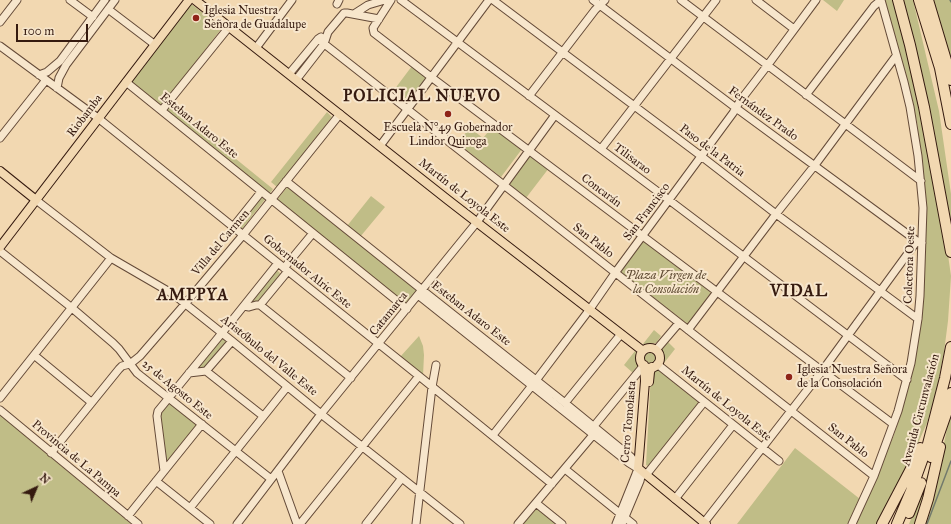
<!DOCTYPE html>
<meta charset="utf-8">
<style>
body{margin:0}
#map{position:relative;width:951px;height:524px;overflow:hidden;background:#f2d8b1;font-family:"IM FELL Great Primer",serif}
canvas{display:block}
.north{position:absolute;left:16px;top:468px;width:40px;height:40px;-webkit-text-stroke:3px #f7e6cc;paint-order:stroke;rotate:44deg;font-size:11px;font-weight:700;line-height:16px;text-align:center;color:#351a0f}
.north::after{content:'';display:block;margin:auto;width:14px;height:18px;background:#351a0f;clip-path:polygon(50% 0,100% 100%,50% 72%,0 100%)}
.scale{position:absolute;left:16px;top:24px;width:72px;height:18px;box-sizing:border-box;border:2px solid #351a0f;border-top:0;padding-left:5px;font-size:12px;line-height:14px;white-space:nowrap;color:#351a0f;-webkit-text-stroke:3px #f7e6cc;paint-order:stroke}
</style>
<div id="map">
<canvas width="951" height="524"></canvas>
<div class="north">N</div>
<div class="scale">100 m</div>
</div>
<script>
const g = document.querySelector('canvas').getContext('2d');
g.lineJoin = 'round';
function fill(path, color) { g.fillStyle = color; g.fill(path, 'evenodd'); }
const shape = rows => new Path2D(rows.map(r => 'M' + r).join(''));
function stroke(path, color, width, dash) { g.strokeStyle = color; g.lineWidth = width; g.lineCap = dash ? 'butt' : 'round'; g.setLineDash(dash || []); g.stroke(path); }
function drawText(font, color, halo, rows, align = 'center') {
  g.font = font + ' "IM FELL Great Primer",serif'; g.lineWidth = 4; g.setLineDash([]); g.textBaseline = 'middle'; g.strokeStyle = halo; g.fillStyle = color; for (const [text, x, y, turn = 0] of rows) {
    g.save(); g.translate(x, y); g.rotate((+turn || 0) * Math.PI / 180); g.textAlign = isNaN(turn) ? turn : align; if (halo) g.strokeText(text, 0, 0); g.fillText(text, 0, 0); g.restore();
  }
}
fill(shape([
 [823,0,844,0,837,11],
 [884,0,895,0,909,56,946,239,949,262,951,276,948,321,944,352,936,393,927,423,910,461,879,524,855,524,894,435,903,406,922,305,925,259,926,212,922,167,917,122,903,64,888,16],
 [902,0,913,0,939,111,951,194,951,223,948,221],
 [933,0,951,0,951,66],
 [190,3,222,28,161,107,127,81],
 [412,66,428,77,410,102,394,90],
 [169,105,198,129,205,127,234,149,236,159,273,189,269,195,164,110],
 [327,112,332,117,277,187,271,182],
 [493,126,522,149,501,177,457,143,470,128,483,138],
 [531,154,549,168,526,198,508,184],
 [289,185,418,290,406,305,276,201],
 [262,193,267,197,242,229,237,225],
 [371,196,385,207,360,237,347,226],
 [643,240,713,294,689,325,619,271],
 [276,269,281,274,260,301,250,302],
 [654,330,661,336,656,343,643,344],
 [419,336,423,346,424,355,423,376,400,357],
 [221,338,227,342,207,367,193,370],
 [667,341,675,349,664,363,662,359,663,354,661,348],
 '643 357a7 7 0 1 1 14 0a7 7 0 1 1-14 0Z',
 [635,351,637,353,636,357,639,366,633,373,624,365],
 [656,368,698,402,699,404,650,466,648,466,646,465,651,373,652,370],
 [169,401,198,425,165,464,159,412],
 [951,410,951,524,923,524,931,504],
 [0,415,131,524,0,524],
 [795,448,860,499,848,524,737,524],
 [933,458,918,524,909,524,920,497],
 [537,508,558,524,523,524]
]), '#c0bd87');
stroke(shape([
 [950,0,951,2],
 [927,524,951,461]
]), '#727a6c', 1.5);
const minor = shape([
 [70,0,93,17],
 [391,0,373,28,374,33,431,77,893,424],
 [401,0,669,200,907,380],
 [493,0,701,156,776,214,918,319],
 [593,0,736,108,917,241,922,243],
 [681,0,921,181],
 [756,0,794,29],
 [337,4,339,0],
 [108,9,154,44],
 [354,14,368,5,385,0],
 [0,22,17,0],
 [318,39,874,476],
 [0,46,98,118,278,263,419,376,552,484],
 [256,48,292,0],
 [289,74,318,39,321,37],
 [39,75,47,72,60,61,105,0],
 [296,80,324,44,328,32,344,13,347,13,379,19],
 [126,82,407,309],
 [57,88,59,78,66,65,115,0],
 [806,95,874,6,881,0],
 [529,96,595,10,605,0],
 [162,110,229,27],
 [0,138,46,80],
 [380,146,489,0],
 [601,149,716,0],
 [286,181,426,293,565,403,631,457,638,468],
 [36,200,111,258,173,294,232,341,321,414,460,524],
 [233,227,261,192],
 [0,251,72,308,113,343,119,349,137,373,271,479],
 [284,268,313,233],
 [418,295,629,463,637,468],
 [260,305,351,378],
 [244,306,249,307,256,305,260,305,288,271],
 [688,330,776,214,815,165,896,56],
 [656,350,679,323],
 [34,355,91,402],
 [657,364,779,461],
 [206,371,263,416],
 [189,373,206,371,232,341],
 [0,398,111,258],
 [565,403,621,334],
 [0,410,138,524],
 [493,435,534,383,590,309,615,273,733,113,740,101,767,66,816,0],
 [51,453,119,369,122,366,130,364,140,356,185,304,243,235,340,114],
 [565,469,633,524],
 [164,471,157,416,158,411,226,328,278,263],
 [278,471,297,524],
 [646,475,704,402],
 [156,481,210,524],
 [675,499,733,425],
 [536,503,562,524],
 [190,508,287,387],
 [128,516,202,424],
 [237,524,321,414,477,222,555,115],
 [300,524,419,376],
 [366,524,402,478],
 [416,524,432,387,436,365],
 [518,524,593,435,594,426,644,365],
 [616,524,636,474,638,468],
 [622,524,640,481,642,472],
 [703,524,822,371,917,241],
 [852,524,874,476,898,411,911,363,918,319,920,296,923,208,918,156,910,107,904,82,881,0]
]);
const major = shape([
 [195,0,448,200,643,351],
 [0,171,36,200],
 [0,247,189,0],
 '640 358a10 10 0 1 1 20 0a10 10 0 1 1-20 0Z',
 [644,365,645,381,639,457,638,468,706,524],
 [649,382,650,372,652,367]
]);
const highway = shape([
 [898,0,910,45,924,107,951,252],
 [919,0,940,68,951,124],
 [928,0,948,67,951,80],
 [931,457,946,414,951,393],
 [909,513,921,483],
 [882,524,914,463,920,448],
 [897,524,911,491,928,444,945,378,951,347],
 [920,524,928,499,940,447]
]);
stroke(minor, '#644a38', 9);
stroke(major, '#351a0f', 10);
stroke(highway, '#351a0f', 12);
stroke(minor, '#f7e6cc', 7);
stroke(major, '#f2d8b1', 8);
stroke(highway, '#f2d8b1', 10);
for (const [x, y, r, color] of [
 [196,18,4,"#8f2418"],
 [448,114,4,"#8f2418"],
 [789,377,4,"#8f2418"]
]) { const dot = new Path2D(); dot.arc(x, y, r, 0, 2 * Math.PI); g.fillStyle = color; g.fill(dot); stroke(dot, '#f7e6cc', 1.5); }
drawText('12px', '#351a0f', '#f7e6cc', [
 ["Iglesia Nuestra",204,11],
 ["Señora de Guadalupe",204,25],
 ["Escuela N°49 Gobernador",448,128,"center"],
 ["Lindor Quiroga",448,142,"center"],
 ["Iglesia Nuestra Señora",797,370],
 ["de la Consolación",797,384]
], 'left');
drawText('12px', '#351a0f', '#f7e6cc', [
 ["Fernández Prado",763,114,36],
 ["Riobamba",85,116,-53],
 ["Esteban Adaro Este",199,126,39],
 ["Paso de la Patria",712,151,37],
 ["Tilisarao",632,159,37],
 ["Concarán",601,191,37],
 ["Martín de Loyola Este",464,196,38],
 ["San Francisco",647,212,-53],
 ["San Pablo",593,241,38],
 ["Villa del Carmen",221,243,-50],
 ["Colectora Oeste",910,265,-88],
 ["Gobernador Alric Este",307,272,39],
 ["Catamarca",389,314,-51],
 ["Esteban Adaro Este",471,314,38],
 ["Aristóbulo del Valle Este",269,356,39],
 ["25 de Agosto Este",177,390,39],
 ["Martín de Loyola Este",726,404,39],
 ["Avenida Circunvalación",921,410,-75],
 ["Cerro Tomolasta",629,422,-85],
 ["San Pablo",848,441,38],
 ["Provincia de La Pampa",76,459,40]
]);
drawText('italic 12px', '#5f4b33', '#f7e6cc', [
 ["Plaza Virgen de",666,276],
 ["la Consolación",666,290]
]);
g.letterSpacing = '1px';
drawText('bold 16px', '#351a0f', '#f7e6cc', [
 ["POLICIAL NUEVO",422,97],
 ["VIDAL",799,292],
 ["AMPPYA",193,296]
]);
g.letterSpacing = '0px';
</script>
